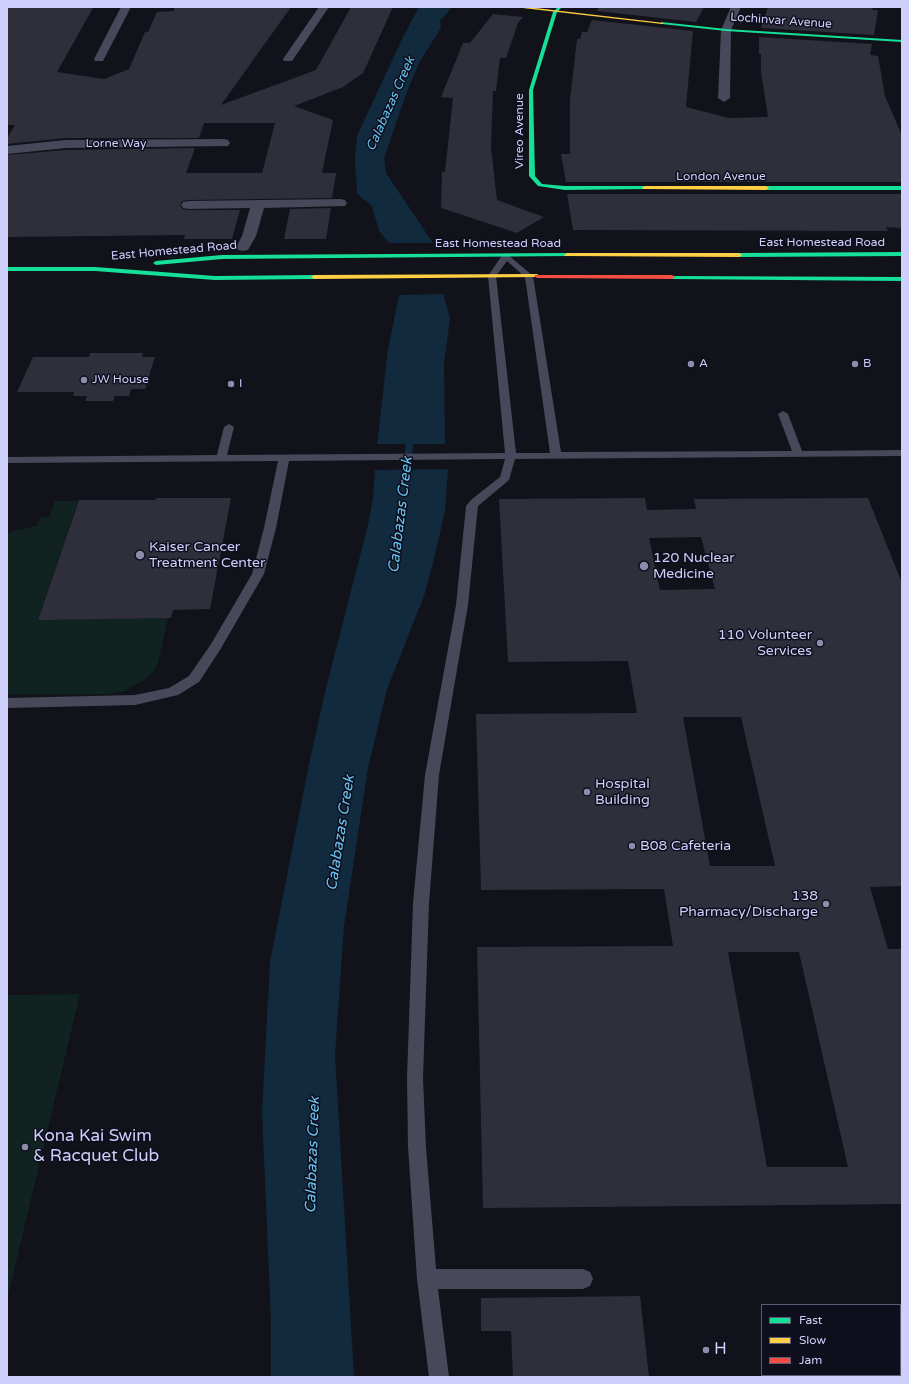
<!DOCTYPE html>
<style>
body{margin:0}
#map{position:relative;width:909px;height:1384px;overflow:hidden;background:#12121a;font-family:"Varela Round",sans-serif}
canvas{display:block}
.frame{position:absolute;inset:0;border:8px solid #cecffa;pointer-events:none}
.legend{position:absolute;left:761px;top:1304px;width:140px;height:72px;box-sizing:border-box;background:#0e0e1d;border:1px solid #5b5b75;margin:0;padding:5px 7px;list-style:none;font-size:12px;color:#cecffa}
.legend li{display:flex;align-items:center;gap:8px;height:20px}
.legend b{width:20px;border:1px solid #5b5b75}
</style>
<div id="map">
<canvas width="909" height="1384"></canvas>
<div class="frame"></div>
<ul class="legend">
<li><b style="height:5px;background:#16e098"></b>Fast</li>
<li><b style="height:5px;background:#ffcf43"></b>Slow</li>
<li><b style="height:5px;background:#f24e42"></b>Jam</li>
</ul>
</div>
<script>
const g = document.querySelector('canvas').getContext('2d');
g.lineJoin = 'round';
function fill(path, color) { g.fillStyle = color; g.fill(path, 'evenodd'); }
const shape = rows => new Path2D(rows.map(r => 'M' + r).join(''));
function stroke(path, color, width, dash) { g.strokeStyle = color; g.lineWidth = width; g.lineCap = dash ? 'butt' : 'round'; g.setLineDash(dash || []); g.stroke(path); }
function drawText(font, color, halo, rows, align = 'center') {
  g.font = font + ' "Varela Round",sans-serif'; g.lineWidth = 3; g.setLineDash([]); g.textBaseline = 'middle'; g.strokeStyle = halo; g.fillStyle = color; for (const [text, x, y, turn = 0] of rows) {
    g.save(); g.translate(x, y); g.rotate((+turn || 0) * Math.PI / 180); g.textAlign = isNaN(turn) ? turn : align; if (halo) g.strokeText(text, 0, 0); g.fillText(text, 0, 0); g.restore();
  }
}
fill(shape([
 [55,501,78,501,38,619,168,618,158,663,151,674,143,681,124,691,108,694,7,694,7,534,16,530,37,526,40,518,49,517],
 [80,994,7,1300,7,995]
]), '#112321');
fill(shape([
 [419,7,452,7,440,21,441,28,420,61,408,89,384,158,386,173,433,243,389,243,379,231,372,206,357,194,355,159,357,136,402,39],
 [443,294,450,318,444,364,445,444,377,445,388,349,399,295],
 [375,469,448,469,445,511,434,559,424,596,387,689,368,768,344,926,335,1055,354,1377,271,1377,271,1321,262,1111,270,962,309,764,326,688,368,525,373,498]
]), '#122a3d');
fill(shape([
 [375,444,447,444,445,446,377,447],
 [375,467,448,467,450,469,373,470]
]), '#12121a');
fill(shape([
 [407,431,413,431,414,433,410,480,406,482,402,480,407,431]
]), '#122a3d');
fill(shape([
 [7,7,93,8,57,72,104,79,129,69,145,32,148,32,157,12,174,11,174,7,291,7,221,105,316,70,351,7,393,7,363,73,343,87,294,106,333,120,322,173,336,173,332,198,188,200,182,201,180,206,183,209,188,210,240,210,232,239,184,239,185,235,7,237,7,155,66,150,195,148,186,173,262,173,275,123,204,123,199,138,66,138,7,144,7,138,15,125,7,125],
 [599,7,704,7,696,22,597,11],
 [768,7,873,7,872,10,878,10,874,35,761,28],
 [493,14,523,17,518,23,506,58,500,58,496,91,493,91,491,147,497,200,544,217,517,233,441,208,442,172,445,172,453,98,441,97,463,43,470,43],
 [592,20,693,31,686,107,729,118,768,117,761,72,761,54,759,54,759,37,872,44,870,55,878,56,885,96,902,136,902,182,566,182,561,154,570,154,570,100,577,39,580,39,582,32,587,32],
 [567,194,902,194,902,228,886,227,888,231,573,230],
 [331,208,326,239,284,239,290,209],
 [90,353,143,353,142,357,155,357,145,389,131,389,129,396,115,396,113,401,85,401,87,396,73,396,74,392,17,392,33,357,89,357],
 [156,498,231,498,210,609,173,610,171,618,38,620,79,500,155,500],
 [645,498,647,510,696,509,694,499,868,498,902,583,902,886,870,887,888,949,902,949,902,1204,483,1208,477,947,673,946,664,889,481,890,476,714,637,713,628,661,508,662,499,499],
 [701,537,715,589,660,590,649,538],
 [683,717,741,717,775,866,710,866],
 [728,952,799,952,848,1167,767,1167],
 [640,1296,649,1377,513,1377,511,1331,481,1331,481,1298]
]), '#2f2f3c');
fill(shape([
 [506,253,533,276,561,452,792,451,778,414,783,411,788,414,802,451,902,450,902,456,515,459,509,480,478,506,468,605,439,775,429,903,423,1078,426,1147,436,1269,583,1269,590,1272,593,1279,590,1286,583,1289,438,1289,449,1377,429,1377,417,1279,408,1147,407,1078,413,903,425,775,456,605,466,506,472,499,500,477,505,459,289,461,276,528,264,574,220,650,199,682,178,695,135,705,7,708,7,698,135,695,169,688,189,676,211,644,252,574,264,528,278,461,7,463,7,457,217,455,224,427,229,424,234,427,227,455,505,453,488,276,503,254,506,253],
 [507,261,525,277,550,453,516,453,496,276,507,261],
 [900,1332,902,1332,902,1352,900,1352,900,1332],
 [839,1375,859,1375,859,1377,839,1377,839,1375]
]), '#474859');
fill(shape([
 [121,7,131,7,104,59,103,61,95,61,94,59,121,7],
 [319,7,329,7,292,61,284,61,283,59,319,7],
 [731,7,741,7,731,30,730,98,724,102,718,98,721,30,731,7],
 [224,139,228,140,230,143,228,146,66,148,7,154,7,146,66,140,224,139],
 [340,199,345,200,347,203,345,206,264,208,256,236,248,250,243,251,238,250,236,247,242,236,250,208,188,209,183,208,181,205,183,202,188,201,340,199]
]), '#474859');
fill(shape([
 [558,7,562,7,557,12,533,90,535,176,542,184,565,186,645,186,648,188,647,189,565,190,538,186,529,176,529,90,553,12,558,7],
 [661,22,726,29,902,40,902,42,726,31,662,24,661,22],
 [902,186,902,190,766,190,763,188,766,186,902,186],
 [902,252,902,256,739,257,736,255,739,253,902,252],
 [567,253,570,255,569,256,222,259,156,265,153,263,156,261,222,255,567,253],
 [7,267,95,267,215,276,314,275,317,277,314,279,215,280,95,271,7,271,7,267],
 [670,276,902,277,902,281,672,279,670,278,670,276]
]), '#16e098');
fill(shape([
 [514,7,527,7,664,23,662,24,514,7],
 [645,186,766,186,769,188,766,190,643,189,642,188,645,186],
 [567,253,739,253,742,255,739,257,565,256,564,255,567,253],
 [537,274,540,276,539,277,314,279,311,277,314,275,537,274]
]), '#ffcf43');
fill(shape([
 [535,275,672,275,675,277,672,279,537,278,534,276,535,275]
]), '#f24e42');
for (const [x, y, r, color] of [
 [691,364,4,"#8c8dac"],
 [855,364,4,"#8c8dac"],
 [84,380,4,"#8c8dac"],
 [231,384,4,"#8c8dac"],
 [140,555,5,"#8c8dac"],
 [644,566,5,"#8c8dac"],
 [820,643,4,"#8c8dac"],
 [587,792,4,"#8c8dac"],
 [632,846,4,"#8c8dac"],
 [826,904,4,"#8c8dac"],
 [25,1147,4,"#8c8dac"],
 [706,1350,4,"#8c8dac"]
]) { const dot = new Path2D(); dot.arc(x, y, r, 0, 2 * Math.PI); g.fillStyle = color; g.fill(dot); stroke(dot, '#0e0e1d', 1.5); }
drawText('12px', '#cecffa', '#0e0e1d', [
 ["Lochinvar Avenue",781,21,4],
 ["Vireo Avenue",520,131,-90],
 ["Lorne Way",116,144],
 ["London Avenue",721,177],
 ["East Homestead Road",822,243],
 ["East Homestead Road",498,244],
 ["East Homestead Road",174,251,-5]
]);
drawText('12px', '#cecffa', '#0e0e1d', [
 ["A",699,364],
 ["B",863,364],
 ["JW House",92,380],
 ["I",239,384]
], 'left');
drawText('italic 13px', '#66c4f0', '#0e0e1d', [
 ["Calabazas Creek",391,104,-66]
]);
drawText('14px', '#cecffa', '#0e0e1d', [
 ["Kaiser Cancer",149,547],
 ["Treatment Center",149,563],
 ["120 Nuclear",653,558],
 ["Medicine",653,574],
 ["110 Volunteer",812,635,"right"],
 ["Services",812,651,"right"],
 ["Hospital",595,784],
 ["Building",595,800],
 ["B08 Cafeteria",640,846],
 ["138",818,896,"right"],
 ["Pharmacy/Discharge",818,912,"right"]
], 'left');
drawText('italic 15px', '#66c4f0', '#0e0e1d', [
 ["Calabazas Creek",401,515,-83],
 ["Calabazas Creek",341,833,-81],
 ["Calabazas Creek",313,1155,-88]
]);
drawText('17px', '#cecffa', '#0e0e1d', [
 ["Kona Kai Swim",33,1137],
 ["& Racquet Club",33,1157],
 ["H",714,1350]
], 'left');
</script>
